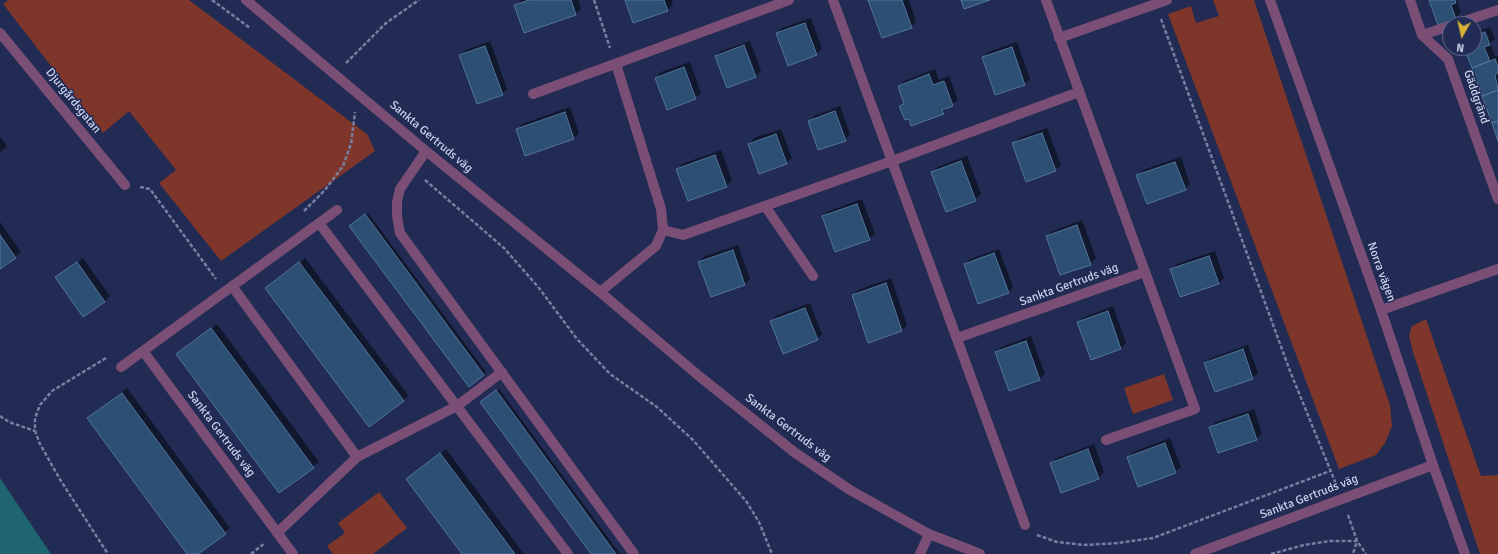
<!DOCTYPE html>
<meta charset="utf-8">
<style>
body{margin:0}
#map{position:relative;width:1498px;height:554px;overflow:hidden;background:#212b53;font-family:Signika,sans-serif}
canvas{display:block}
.north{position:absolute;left:1442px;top:16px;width:40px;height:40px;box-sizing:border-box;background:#212b53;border:1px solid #646d90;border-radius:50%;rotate:188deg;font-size:11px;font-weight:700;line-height:16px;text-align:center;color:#c9d1eb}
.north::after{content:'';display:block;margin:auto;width:14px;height:18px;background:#d9b334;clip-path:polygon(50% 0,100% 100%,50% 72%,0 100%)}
</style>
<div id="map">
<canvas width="1498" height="554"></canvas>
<div class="north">N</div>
</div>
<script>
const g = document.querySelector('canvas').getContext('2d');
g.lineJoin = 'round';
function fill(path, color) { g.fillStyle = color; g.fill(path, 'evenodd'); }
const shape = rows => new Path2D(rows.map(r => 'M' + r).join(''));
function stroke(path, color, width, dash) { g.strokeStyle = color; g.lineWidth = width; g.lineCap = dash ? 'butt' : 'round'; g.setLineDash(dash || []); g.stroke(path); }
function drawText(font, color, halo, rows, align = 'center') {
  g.font = font + ' Signika,sans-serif'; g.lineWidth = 3; g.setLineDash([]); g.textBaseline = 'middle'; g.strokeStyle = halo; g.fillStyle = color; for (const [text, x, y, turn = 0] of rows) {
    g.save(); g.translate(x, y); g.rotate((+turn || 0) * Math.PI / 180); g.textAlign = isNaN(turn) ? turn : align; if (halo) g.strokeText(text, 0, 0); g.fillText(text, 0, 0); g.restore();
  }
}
fill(shape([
 [8,0,189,0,367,134,375,151,221,261,159,183,176,170,129,111,103,133,3,4],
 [1213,0,1254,0,1390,405,1392,426,1385,443,1376,455,1339,469,1168,14,1191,6,1196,23,1219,16],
 [1426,319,1481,476,1498,475,1498,554,1480,554,1413,352,1409,336,1412,326],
 [1164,374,1173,400,1133,414,1124,388],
 [379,492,407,528,373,554,333,554,327,546,345,533,338,523]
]), '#7e362a');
fill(shape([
 [0,478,51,554,0,554]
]), '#1f6571');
fill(shape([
 [521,0,578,0,581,9,575,14,516,5],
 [626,0,672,0,673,4,668,10,634,22],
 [869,0,909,0,916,22,911,27],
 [1430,0,1458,0,1457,1,1461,12,1455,18],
 [811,18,822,49,816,54,777,34,782,28],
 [1490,27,1495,39,1490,43,1495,56,1498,56,1498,138,1465,48,1474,48,1474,33],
 [490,41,507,89,502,94,460,55,466,50],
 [750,41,761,71,755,77,716,56,721,51],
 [1017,42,1030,79,1024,84,983,57,989,52],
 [690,62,701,93,695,98,656,78,661,72],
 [935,69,939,80,949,76,958,100,948,107,943,113,909,117,901,106,905,102,899,86,904,81],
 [840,106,850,134,845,140,809,122,814,116],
 [570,107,579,133,574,138,526,155,517,130,522,124],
 [1047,128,1061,165,1055,170,1014,144,1019,138],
 [781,129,792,158,786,163,749,144,754,138],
 [0,137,7,146,0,153],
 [721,150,732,180,727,186,688,200,677,169,682,164],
 [967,156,981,194,975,200,932,172,937,167],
 [1181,157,1190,184,1185,189,1138,175,1143,170],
 [862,199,875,234,869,239,823,216,829,211],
 [368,213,486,372,484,375,353,223],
 [1082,220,1096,258,1090,264,1047,236,1053,231],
 [0,222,21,252,0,268],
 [738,245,750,279,745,284,699,262,705,256],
 [999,249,1013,287,1008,293,965,264,970,259],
 [1215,251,1224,278,1219,283,1171,269,1177,264],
 [83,258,110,296,104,302,56,278],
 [305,258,408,395,403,401,266,288],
 [891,278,907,325,901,331,853,295,858,290],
 [810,303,822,334,817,339,771,322,776,316],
 [1113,306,1126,343,1121,348,1078,322,1084,317],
 [217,324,319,462,279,492,178,354],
 [1031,336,1045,374,1039,379,996,352,1002,347],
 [1248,345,1258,373,1253,378,1215,391,1205,363,1211,358],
 [127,388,230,528,196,554,188,554,88,418],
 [499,389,620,554,592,554,484,400],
 [1254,409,1262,434,1256,439,1210,427,1216,422],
 [1170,438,1181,467,1175,472,1128,457,1133,452],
 [1094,444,1104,472,1099,478,1062,491,1051,463,1057,458],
 [446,449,524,554,463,554,407,479]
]), '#0007');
const building = shape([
 [529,0,571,0,576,15,524,33,514,5,529,0],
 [625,0,664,0,668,11,633,23,625,0],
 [868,0,902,0,912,28,882,38,868,0],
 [961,0,990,0,964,9,961,0],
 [1429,0,1455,0,1456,3,1451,5,1456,19,1438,25,1429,0],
 [805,23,817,55,788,66,776,33,805,23],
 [1485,32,1490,45,1484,47,1490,61,1472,68,1464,48,1474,48,1474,36,1485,32],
 [744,45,756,77,727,88,715,56,744,45],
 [485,46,503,95,477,104,459,55,485,46],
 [1012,47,1025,85,995,95,982,57,1012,47],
 [1495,59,1498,67,1498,73,1495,75,1498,90,1482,96,1472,68,1495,59],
 [684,67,696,99,667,110,655,78,684,67],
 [929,74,933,85,944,81,953,106,942,110,944,114,911,126,909,119,905,120,899,106,904,104,898,86,929,74],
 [1498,90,1498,121,1492,123,1482,96,1498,90],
 [835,111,846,141,818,150,808,121,835,111],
 [565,112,574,139,525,156,516,129,565,112],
 [1498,121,1498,141,1492,123,1498,121],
 [1042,133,1056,171,1026,182,1012,143,1042,133],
 [776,134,787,164,759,174,748,144,776,134],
 [715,155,727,187,688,201,676,169,715,155],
 [961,161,976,201,946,212,931,172,961,161],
 [1175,162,1186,190,1147,204,1136,175,1175,162],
 [857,204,870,240,835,252,822,216,857,204],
 [365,214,484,375,469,387,349,226,365,214],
 [1077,225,1091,265,1060,275,1046,236,1077,225],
 [0,235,16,258,0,269,0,235],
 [733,250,745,285,711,297,698,262,733,250],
 [994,253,1009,293,978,304,964,264,994,253],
 [1209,256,1219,284,1180,297,1170,269,1209,256],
 [77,262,105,302,83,317,55,277,77,262],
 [299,262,404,401,369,427,265,288,299,262],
 [886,283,902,331,868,343,852,295,886,283],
 [805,308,818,340,783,354,770,321,805,308],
 [1108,311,1121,349,1091,360,1077,322,1108,311],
 [211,328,314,468,279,493,176,354,211,328],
 [1026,341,1040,380,1009,391,995,352,1026,341],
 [1243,349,1253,379,1215,392,1204,363,1243,349],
 [496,390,616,554,591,554,480,402,496,390],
 [122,393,226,534,198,554,187,554,87,418,122,393],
 [1248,414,1257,440,1218,453,1209,427,1248,414],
 [1165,443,1176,473,1138,487,1127,457,1165,443],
 [1088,449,1099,479,1061,493,1050,463,1088,449],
 [440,453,515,554,462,554,406,479,440,453]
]);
fill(building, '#2d4f73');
stroke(building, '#51759b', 1);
stroke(shape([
 [212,0,250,28],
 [594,0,610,48],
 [1161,19,1290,371,1336,484],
 [346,63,386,23,419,0],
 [425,180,504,248,539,288,577,339,610,374,657,407,693,440,746,501,759,522,772,554],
 [140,187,150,189,216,279],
 [304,211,325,190,343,166,351,144,355,112],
 [106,358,52,391,40,405,35,418,35,431,40,444,61,481,108,554],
 [0,416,9,422,35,431],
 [1348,515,1357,541,1366,554],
 [1037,535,1057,542,1085,545,1118,543,1153,538,1330,471],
 [251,554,265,543],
 [1271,554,1304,545,1330,541,1357,541,1353,554]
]), '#777fa0', 2.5, [4, 2]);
stroke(shape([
 [246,0,426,151,600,292,699,376,794,452,850,490,929,534,980,554],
 [833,0,1025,525],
 [1046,0,1195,409,1106,440],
 [1270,0,1381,310,1433,465,1465,554],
 [1410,0,1422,35,1448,59,1498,199],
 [1456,24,1498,10],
 [0,33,125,185],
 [1422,35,1450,26],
 [1059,38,1167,0],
 [533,94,789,0],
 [426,151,400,189,397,202,397,216,400,233,634,554],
 [765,206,813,276],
 [319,223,568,554],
 [663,230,683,235,892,161,1079,92],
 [232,286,357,457],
 [600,292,656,246,663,230,661,209,616,64],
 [1381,310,1498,269],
 [957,338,1145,272],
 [143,351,293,554],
 [121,367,337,210],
 [277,533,357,457,457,406,502,372],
 [920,554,929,534],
 [1195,554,1433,465]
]), '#7b4f75', 10);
drawText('12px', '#c9d1eb', '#212b53', [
 ["Gäddgränd",1476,97,71],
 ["Djurgårdsgatan",73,101,51],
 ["Sankta Gertruds väg",431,137,40],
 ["Norra vägen",1381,272,70],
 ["Sankta Gertruds väg",1069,285,-20],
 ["Sankta Gertruds väg",788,428,37],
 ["Sankta Gertruds väg",221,434,53],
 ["Sankta Gertruds väg",1309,497,-21]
]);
</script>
